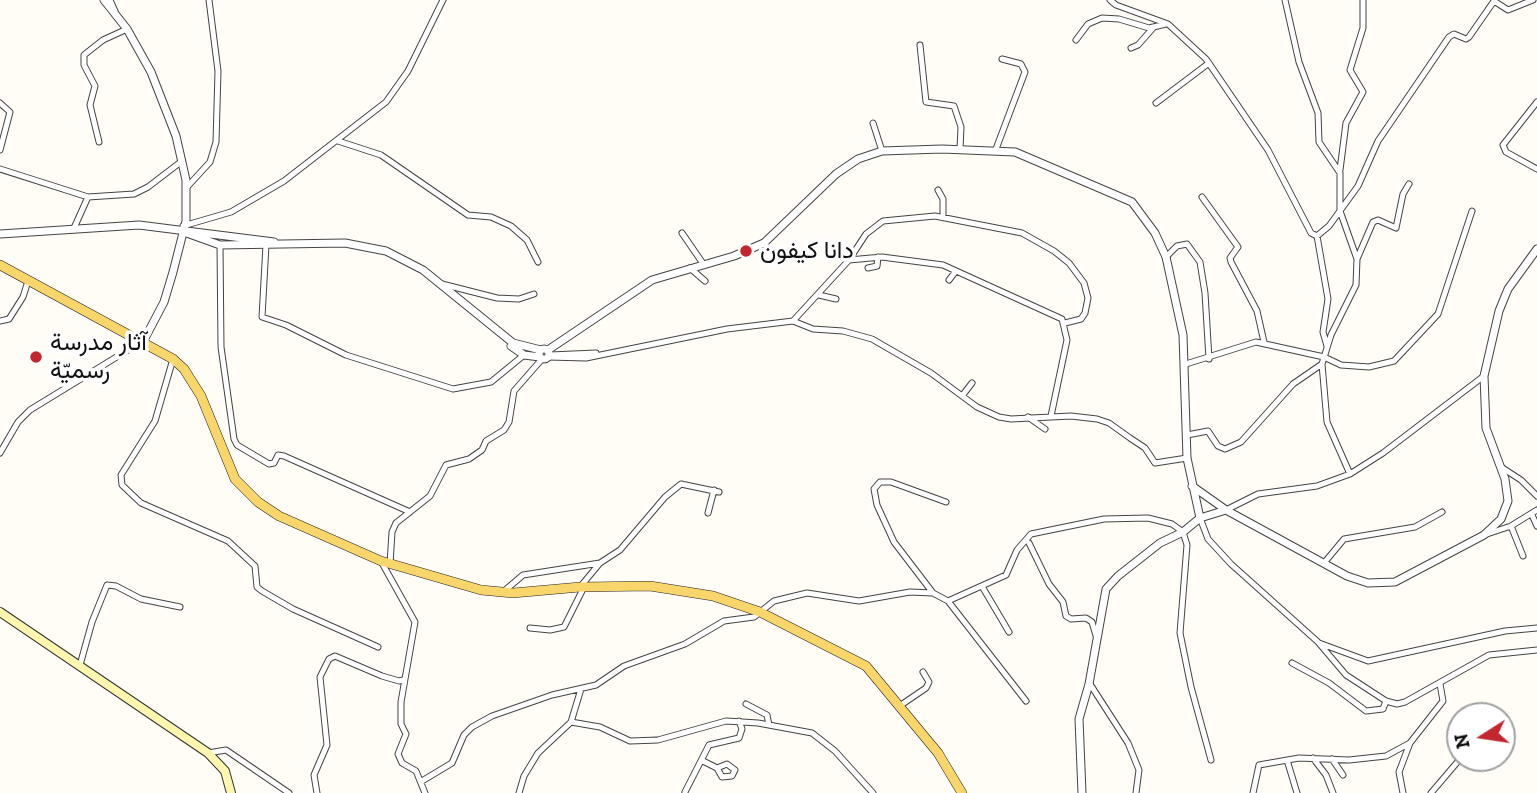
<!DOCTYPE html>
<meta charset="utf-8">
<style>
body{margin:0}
#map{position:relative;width:1537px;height:793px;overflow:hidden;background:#fffdf5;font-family:"Zilla Slab",serif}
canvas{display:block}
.north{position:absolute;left:1446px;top:702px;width:70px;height:70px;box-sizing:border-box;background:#fff;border:2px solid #a0a0a0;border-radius:50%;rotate:258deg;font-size:19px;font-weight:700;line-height:28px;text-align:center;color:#111}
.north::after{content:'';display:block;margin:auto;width:24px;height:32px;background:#c4262e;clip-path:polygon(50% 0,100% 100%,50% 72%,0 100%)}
</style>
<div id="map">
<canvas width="1537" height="793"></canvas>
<div class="north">N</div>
</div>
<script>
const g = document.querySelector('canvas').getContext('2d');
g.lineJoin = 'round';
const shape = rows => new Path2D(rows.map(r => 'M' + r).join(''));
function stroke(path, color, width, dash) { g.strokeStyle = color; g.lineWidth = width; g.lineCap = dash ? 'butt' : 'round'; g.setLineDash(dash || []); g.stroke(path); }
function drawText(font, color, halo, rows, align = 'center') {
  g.font = font + ' "Zilla Slab",Vazirmatn,serif'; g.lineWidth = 7; g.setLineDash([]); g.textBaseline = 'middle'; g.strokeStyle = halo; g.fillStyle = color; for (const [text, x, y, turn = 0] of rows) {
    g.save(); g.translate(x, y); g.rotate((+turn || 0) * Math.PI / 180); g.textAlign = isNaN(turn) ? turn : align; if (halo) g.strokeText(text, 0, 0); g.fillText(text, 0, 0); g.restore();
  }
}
const minor = shape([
 [110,0,115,11],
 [1110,0,1116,5,1168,24,1206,59,1268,150,1311,233,1317,236,1329,226,1358,186,1378,141,1449,37,1454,34,1466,39,1469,37,1494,1,1508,10,1533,0],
 [1076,40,1088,24,1102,18,1119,19,1149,28,1166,24],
 [920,45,926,102,954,106,961,127,960,149],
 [1131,48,1138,45,1153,28],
 [1537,102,1503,145,1506,152,1537,169],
 [0,103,10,112,0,150],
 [1156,103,1209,63],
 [873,123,882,151],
 [338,141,381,155,468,215,491,217,511,226,527,240,538,262],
 [99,142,90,105,95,86,84,65,84,55,103,40,127,29],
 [996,149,1025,72,1021,64,1002,59],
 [0,169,88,197,74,228],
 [1340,170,1346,123,1363,92,1350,70,1363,28,1363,0],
 [187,187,210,162,216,142,218,71,209,0],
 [938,190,943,199,943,217],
 [88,197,134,194,148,187,182,161],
 [1202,197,1238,247,1230,258,1231,262,1257,311,1264,342],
 [183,226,231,212,284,181,386,102,408,71,443,0],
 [682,233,704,265],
 [1317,236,1328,299,1323,332,1327,346],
 [220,245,221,347,234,439,237,445,269,464,274,463,278,455,284,456,410,512],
 [266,245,262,317,286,325,346,355,453,389,491,382,524,355],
 [1166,257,1177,246,1187,244,1200,262,1205,293,1209,359],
 [1357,259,1373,222,1378,220,1396,228,1403,194,1409,184],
 [849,260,866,234,883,221,935,216,1022,233,1054,251,1069,263,1084,283,1088,298,1085,313,1081,319,1065,323],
 [690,268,705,281],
 [868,268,877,266,878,257],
 [949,280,956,271],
 [442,284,497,298,519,299,534,294],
 [819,295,836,299],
 [0,321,9,319,23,297,28,281],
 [793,321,849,260,882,257,943,265,1062,319,1067,340,1051,416],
 [550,355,596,353],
 [548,357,586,358,727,329,793,321,813,329,843,331,872,339,931,373,977,407,999,417,1011,419,1071,416,1097,419,1109,423,1130,438,1145,448,1155,463,1187,458],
 [173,359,155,421,121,475,122,485,141,503,228,541,255,566,257,587,262,591,293,609,378,647],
 [1186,364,1256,342,1324,357,1341,365,1369,367,1394,361,1438,314,1472,211],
 [1322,364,1327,422,1350,474],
 [962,396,972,383],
 [1028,417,1045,429],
 [1187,435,1208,431,1218,446,1225,449,1241,442,1293,384,1322,364,1331,335,1356,285,1357,259,1340,211,1340,173,1319,142,1318,113,1299,62,1285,0],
 [0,453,18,422,30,410,141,342],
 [1501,467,1521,480,1537,496],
 [1226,510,1258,494,1317,486,1350,474,1383,453,1484,376],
 [708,513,714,490],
 [1532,515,1537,526],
 [1200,518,1208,539,1231,564,1318,642,1346,675,1386,701,1397,704,1405,702,1489,655,1537,650],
 [1511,526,1523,556],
 [1487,534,1511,526,1537,510],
 [1029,543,1049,584,1063,602,1066,616,1071,619,1086,618,1092,622,1097,639],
 [382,563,415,622,401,702,401,724,406,734,398,754,402,763,416,771,425,793],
 [1324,563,1344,539,1415,527,1442,512],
 [390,564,392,532,396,523,430,496,446,465,469,459,482,450,486,441,504,430,509,422,514,391,542,359],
 [580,587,600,563,620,550,665,497,681,484,719,492],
 [983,588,1009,632],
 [503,592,523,575,600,563],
 [933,593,894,542,877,505,874,489,880,482,891,482,946,502],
 [948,601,1006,575,1017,550,1031,534,1104,519,1148,518,1172,524,1183,532,1187,545,1180,633,1191,687,1211,760],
 [530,628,550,630,564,627,584,587],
 [1319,643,1368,661,1505,631,1537,628],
 [1292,663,1329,683,1366,711,1383,709,1386,701],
 [80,665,92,622,107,585,116,586,141,599,180,607],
 [1090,684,1128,743,1139,770,1136,793],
 [581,689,571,722,600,727,630,741,658,740,726,721,758,723,812,733,835,751,873,793],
 [746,704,767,715,769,725],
 [901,705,926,688,929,682,923,672],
 [208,753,226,750,289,793],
 [1313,758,1326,775,1333,793],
 [1332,759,1343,775],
 [1287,760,1297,793],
 [703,761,717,768,722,777,732,776,735,770,727,764,717,768],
 [422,781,452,763,464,735,472,727,492,716,552,695,596,685,624,666,685,644,724,621,754,617,774,601,807,593,859,601,910,592,933,593,948,601,1026,701],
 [685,792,709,745,739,738,742,729,739,721],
 [317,793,314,775,327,745,320,677,329,659,335,656,382,676,399,681,403,680],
 [519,793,524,776,538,753,571,722],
 [1253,793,1259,765,1299,758,1349,760,1386,756,1410,743,1443,701,1440,684],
 [1403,793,1399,772,1410,743],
 [1431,793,1460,759]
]);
const tertiary = shape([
 [104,0,127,29,151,72,176,136,186,180,186,221,173,272,164,302,144,340],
 [181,231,220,245,345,243,386,251,423,270,513,343,541,350],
 [0,234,139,225,274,242],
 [511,346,524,355,540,357],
 '539 354a5 5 0 1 1 10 0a5 5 0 1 1-10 0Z',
 [548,350,652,280,734,256,764,243,836,174,858,159,882,151,942,149,1015,152,1132,202,1155,233,1166,257,1183,335,1187,458,1200,518],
 [1192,486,1226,510,1347,576,1368,583,1395,582,1484,535,1501,519,1508,501,1505,479,1486,428,1484,376,1499,311,1508,289,1537,249],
 [1082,793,1079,719,1089,684,1106,589,1118,576,1160,543,1183,532,1200,518,1226,510]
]);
const secondary = shape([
 [0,612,208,753,225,771,231,793]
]);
const primary = shape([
 [0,265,173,359,184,369,201,396,235,479,258,502,279,516,381,561,481,590,513,593,580,587,650,586,713,596,760,612,866,666,938,753,962,793]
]);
stroke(minor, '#444', 7);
stroke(tertiary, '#444', 9);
stroke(secondary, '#333', 10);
stroke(primary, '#222', 10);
stroke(minor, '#fff', 5);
stroke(tertiary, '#fff', 7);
stroke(secondary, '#fff6b0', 8);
stroke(primary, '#f9d66b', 9);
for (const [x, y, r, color] of [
 [746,251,7,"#c4262e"],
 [36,357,7,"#c4262e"]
]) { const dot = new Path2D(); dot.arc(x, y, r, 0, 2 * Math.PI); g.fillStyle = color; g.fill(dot); stroke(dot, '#fff', 2.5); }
drawText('24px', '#111', '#fff', [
 ["دانا كيفون",760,251],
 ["آثار مدرسة",50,343],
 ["رسميّة",50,371]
], 'left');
</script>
